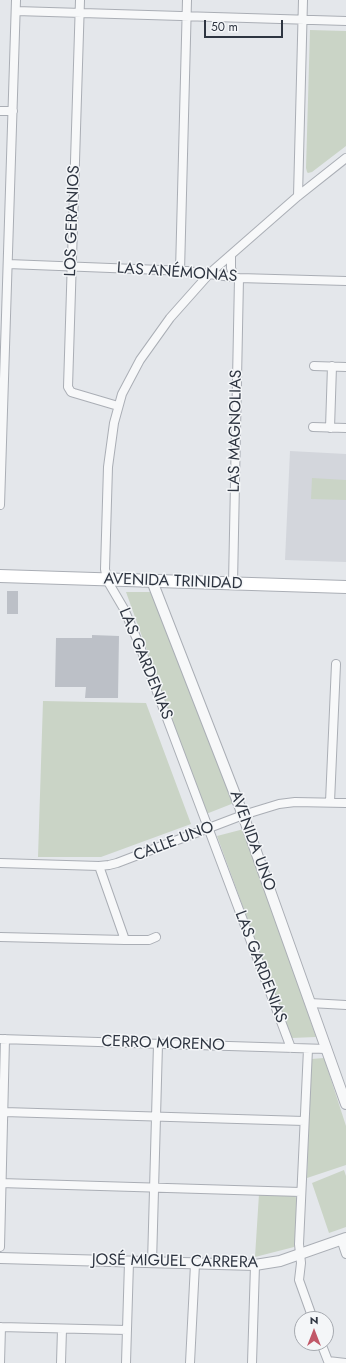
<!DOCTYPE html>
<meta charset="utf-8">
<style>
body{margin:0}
#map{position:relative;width:346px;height:1363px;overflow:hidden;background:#e4e7eb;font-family:Jost,sans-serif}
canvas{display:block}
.north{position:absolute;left:294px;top:1311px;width:40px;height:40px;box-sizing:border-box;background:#f4f6f8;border:1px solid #a5a9af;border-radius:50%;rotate:0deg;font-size:11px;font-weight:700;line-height:16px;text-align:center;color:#2e3541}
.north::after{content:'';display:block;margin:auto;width:14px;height:18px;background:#c15868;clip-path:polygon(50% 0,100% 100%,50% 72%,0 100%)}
.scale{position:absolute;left:204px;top:20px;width:79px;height:18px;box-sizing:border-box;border:2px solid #2e3541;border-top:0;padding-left:5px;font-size:12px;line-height:14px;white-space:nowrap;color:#2e3541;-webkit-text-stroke:3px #f4f6f8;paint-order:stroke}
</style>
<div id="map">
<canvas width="346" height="1363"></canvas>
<div class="north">N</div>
<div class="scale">50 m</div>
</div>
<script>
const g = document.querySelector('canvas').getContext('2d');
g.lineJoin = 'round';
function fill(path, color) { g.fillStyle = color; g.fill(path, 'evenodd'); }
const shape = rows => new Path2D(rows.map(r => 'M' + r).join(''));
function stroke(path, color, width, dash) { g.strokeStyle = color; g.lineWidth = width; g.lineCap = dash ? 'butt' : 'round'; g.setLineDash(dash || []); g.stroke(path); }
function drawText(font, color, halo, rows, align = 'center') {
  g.font = font + ' Jost,sans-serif'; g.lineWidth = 3; g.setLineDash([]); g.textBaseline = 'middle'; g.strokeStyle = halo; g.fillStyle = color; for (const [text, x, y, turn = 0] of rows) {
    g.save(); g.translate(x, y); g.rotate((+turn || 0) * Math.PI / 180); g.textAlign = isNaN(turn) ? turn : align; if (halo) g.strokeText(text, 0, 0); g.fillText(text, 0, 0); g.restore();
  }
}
fill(shape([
 [290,451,346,454,346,562,285,560]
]), '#d3d6dc');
fill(shape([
 [310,30,346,31,346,146,312,172,308,173,307,172,306,168],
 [312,478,346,480,346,500,311,499],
 [126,592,152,592,234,803,206,814],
 [43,701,146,703,191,824,101,857,38,857],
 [244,829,316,1037,291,1038,217,836],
 [324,1058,346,1126,346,1165,307,1178,311,1059],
 [344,1170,346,1176,346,1227,329,1233,312,1183],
 [259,1194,294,1196,297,1198,296,1245,294,1247,255,1257]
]), '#cad4c6');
fill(shape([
 [7,591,18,591,18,614,7,614],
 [92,635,119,636,118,698,85,698,86,687,55,687,56,638,92,638]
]), '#bcc0c7');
const minor = shape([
 [80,0,68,387,71,392,74,393,118,406],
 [16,11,346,21],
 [0,111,13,111],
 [298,196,303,0],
 [231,255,231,268,234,277],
 [8,264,187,271,239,278,346,281],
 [180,271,187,0],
 [314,366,346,367],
 [313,427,346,428],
 [330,428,332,366],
 [0,505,16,0],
 [233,584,239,278],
 [330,802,336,664],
 [0,863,99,866,109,865,117,863,243,815,279,804,295,802,346,803],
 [99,866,125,940],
 [0,937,125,940,149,940,156,937],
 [310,1003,346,1005],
 [0,1039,327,1049],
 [291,1048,139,644,124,609,107,580,105,569,108,467,114,423,122,394,140,360,170,318,210,273,298,196,346,158],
 [308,1049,299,1244,301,1263,299,1280,313,1319],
 [4,1112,304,1121],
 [0,1183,301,1192],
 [341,1239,346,1254],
 [0,1247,5,1039],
 [152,1263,158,1044],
 [0,1327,127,1330],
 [321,1343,328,1361,346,1363],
 [0,1363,1,1327],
 [61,1363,62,1329],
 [126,1363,129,1262],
 [190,1363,195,1264],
 [252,1363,255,1265]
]);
const tertiary = shape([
 [152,581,243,815,346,1104],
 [0,1258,255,1265,280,1261,346,1238]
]);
const secondary = shape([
 [0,576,346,587]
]);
stroke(minor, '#aaaeb5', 10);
stroke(tertiary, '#aaaeb5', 12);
stroke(secondary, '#aaaeb5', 14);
stroke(minor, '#f7f8f9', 8);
stroke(tertiary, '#f7f8f9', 10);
stroke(secondary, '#fff', 12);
drawText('16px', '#2e3541', '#f4f6f8', [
 ["LOS GERANIOS",73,221,-88],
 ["LAS ANÉMONAS",177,273,4],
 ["LAS MAGNOLIAS",236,431,-89],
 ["AVENIDA TRINIDAD",173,582,2],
 ["LAS GARDENIAS",145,664,68],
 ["AVENIDA UNO",252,841,70],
 ["CALLE UNO",174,842,-21],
 ["LAS GARDENIAS",260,967,69],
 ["CERRO MORENO",163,1044,2],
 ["JOSÉ MIGUEL CARRERA",175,1262,1]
]);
</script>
